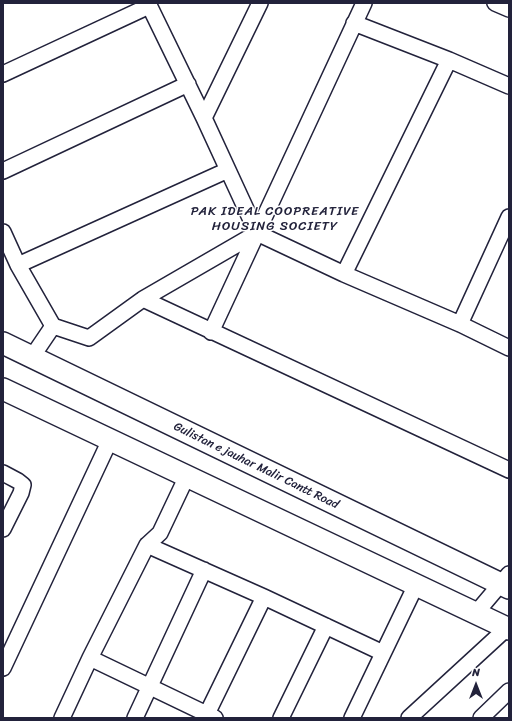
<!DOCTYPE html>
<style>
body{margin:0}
#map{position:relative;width:512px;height:721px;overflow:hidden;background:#fff;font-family:Sriracha,sans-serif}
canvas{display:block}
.frame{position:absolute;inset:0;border:4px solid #22223b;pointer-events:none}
.north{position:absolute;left:456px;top:665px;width:40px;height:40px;-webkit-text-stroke:3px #fff;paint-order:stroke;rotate:0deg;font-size:11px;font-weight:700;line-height:16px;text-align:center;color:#22223b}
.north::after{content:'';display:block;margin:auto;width:14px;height:18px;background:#22223b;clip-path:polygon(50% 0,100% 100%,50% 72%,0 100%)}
</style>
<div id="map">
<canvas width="512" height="721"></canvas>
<div class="frame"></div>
<div class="north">N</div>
</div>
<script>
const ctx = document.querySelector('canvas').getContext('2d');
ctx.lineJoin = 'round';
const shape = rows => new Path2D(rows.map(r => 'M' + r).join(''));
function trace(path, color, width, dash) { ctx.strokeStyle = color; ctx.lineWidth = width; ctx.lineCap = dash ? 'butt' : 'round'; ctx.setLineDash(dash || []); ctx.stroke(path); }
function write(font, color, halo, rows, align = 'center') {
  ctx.font = font + ' Sriracha,sans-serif'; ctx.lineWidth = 3; ctx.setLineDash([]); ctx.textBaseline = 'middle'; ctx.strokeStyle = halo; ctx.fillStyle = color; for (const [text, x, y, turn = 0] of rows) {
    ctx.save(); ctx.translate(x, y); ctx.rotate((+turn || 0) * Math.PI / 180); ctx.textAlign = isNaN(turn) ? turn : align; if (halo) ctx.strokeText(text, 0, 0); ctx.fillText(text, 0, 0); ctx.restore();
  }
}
const minor = shape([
 [148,3,204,118,257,233,344,274,460,324,509,348],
 [495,3,509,9],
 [354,23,449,60,509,86],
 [3,74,149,6],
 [204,118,260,3],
 [3,171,188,84],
 [3,232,18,265,53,326,32,357],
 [18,265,228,170],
 [344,274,449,60],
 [143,299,509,470],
 [460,324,509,217],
 [53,326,89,338,143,299,257,233,364,3],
 [211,332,257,233],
 [3,473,18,481,23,485,21,493,3,529],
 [147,545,264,597,383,653],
 [476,613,509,574],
 [90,658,215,718],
 [3,668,110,440],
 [62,718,90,658,147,545,160,533,187,476],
 [135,718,204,570],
 [205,718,264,597],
 [281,718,326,626],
 [352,718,416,585],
 [409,718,507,628],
 [481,718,509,691]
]);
const secondary = shape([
 [3,343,509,588],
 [3,389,509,629]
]);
trace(minor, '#22223b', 18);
trace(secondary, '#22223b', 24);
trace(minor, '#fff', 15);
trace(secondary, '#fff', 21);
write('12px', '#22223b', '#fff', [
 ["Gulistan e jauhar Malir Cantt Road",256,466,26]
]);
ctx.letterSpacing = '1px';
write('13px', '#22223b', '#fff', [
 ["PAK IDEAL COOPREATIVE",275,212],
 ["HOUSING SOCIETY",275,227]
]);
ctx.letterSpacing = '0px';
</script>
